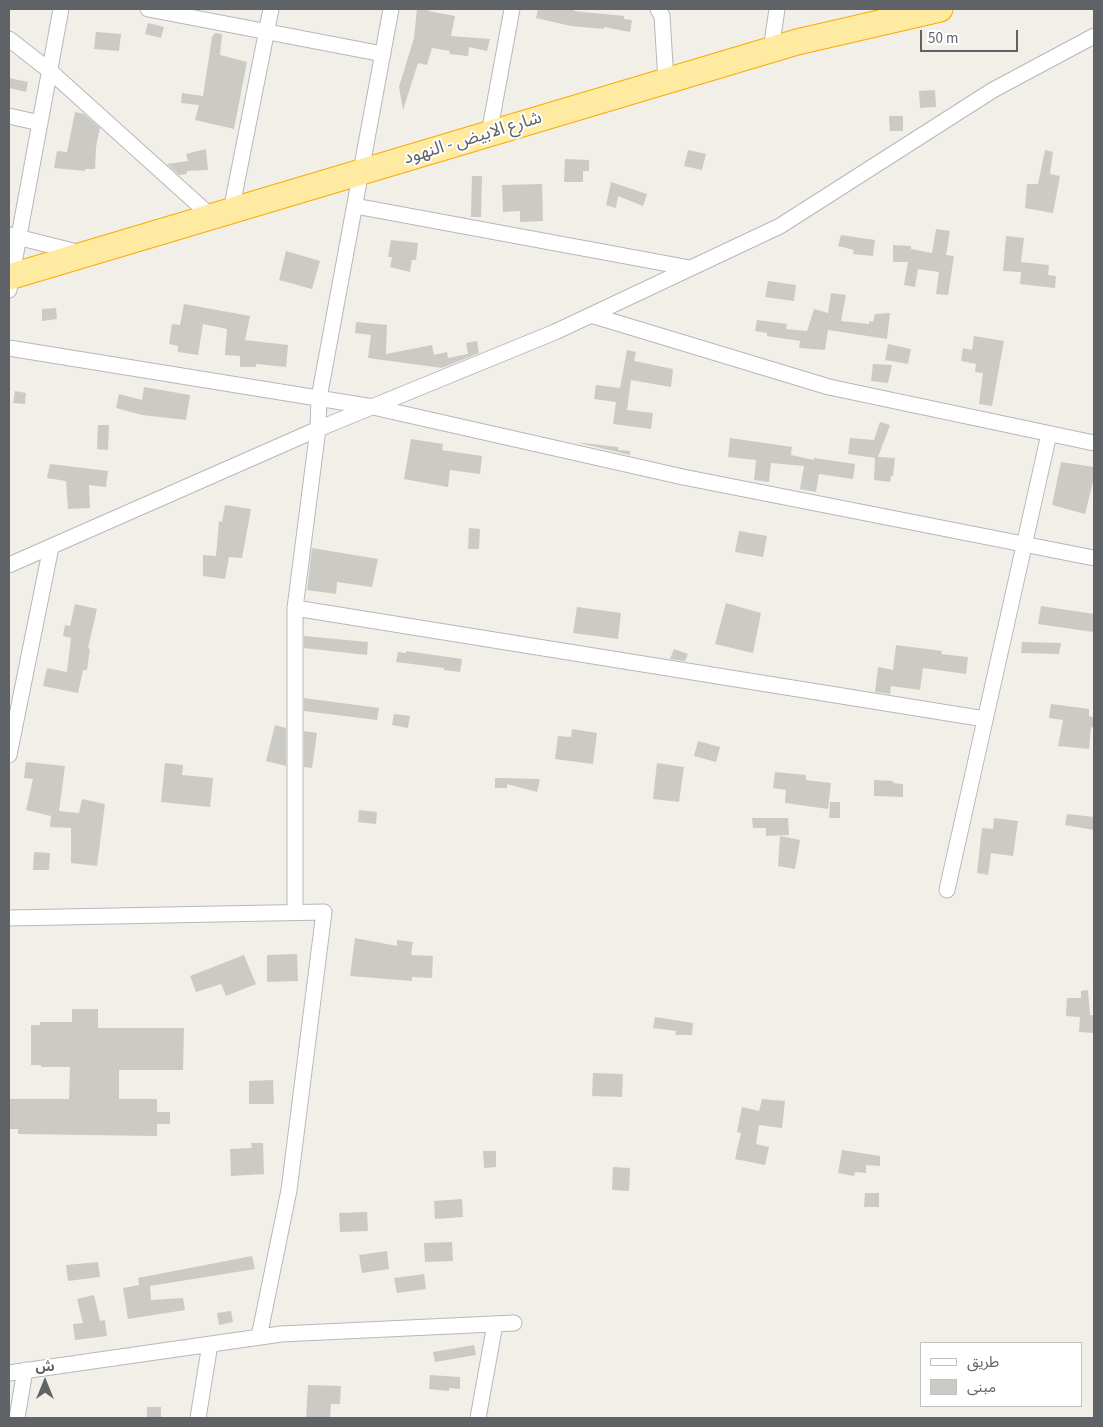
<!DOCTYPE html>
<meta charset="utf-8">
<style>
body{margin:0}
#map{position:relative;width:1103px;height:1427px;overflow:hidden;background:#f1efe8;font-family:"Source Sans 3","Noto Sans Arabic",sans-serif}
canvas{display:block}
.frame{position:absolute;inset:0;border:10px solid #5f6368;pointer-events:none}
.legend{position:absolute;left:920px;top:1342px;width:162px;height:65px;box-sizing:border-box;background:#fff;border:1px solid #bfc1c3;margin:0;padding:6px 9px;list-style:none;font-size:15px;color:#5f6368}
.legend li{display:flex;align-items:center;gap:10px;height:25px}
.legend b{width:25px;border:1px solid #bfc1c3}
.north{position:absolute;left:20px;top:1357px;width:50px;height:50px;-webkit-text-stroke:4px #fff;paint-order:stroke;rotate:0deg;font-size:14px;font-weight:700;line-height:20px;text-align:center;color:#5f6368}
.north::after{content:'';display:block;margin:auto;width:18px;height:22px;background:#5f6368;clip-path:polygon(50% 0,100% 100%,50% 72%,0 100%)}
.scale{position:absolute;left:920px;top:30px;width:98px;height:22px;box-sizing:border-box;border:2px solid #5f6368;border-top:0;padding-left:6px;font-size:15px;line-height:18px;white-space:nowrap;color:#5f6368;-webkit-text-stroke:4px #fff;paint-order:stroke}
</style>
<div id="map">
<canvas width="1103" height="1427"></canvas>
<div class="frame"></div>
<ul class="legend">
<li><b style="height:6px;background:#fff"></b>طريق</li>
<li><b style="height:14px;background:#cccac5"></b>مبنى</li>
</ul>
<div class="north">ش</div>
<div class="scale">50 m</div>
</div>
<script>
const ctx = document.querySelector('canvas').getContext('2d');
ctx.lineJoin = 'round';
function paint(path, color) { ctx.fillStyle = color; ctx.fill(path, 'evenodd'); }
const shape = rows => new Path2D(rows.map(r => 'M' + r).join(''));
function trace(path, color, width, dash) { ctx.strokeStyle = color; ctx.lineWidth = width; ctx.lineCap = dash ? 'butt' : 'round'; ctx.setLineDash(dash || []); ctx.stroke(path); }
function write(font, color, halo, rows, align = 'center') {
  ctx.font = font + ' "Source Sans 3","Noto Sans Arabic",sans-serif'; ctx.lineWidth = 4; ctx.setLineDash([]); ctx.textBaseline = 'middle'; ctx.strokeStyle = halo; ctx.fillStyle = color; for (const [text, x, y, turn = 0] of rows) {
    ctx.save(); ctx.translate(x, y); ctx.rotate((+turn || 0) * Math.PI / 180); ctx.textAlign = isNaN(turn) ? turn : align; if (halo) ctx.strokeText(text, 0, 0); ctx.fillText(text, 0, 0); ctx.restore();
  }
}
paint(shape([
 [417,9,429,9,428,11,455,16,451,36,490,39,487,51,469,47,468,56,449,54,450,51,432,48,427,65,418,63,403,110,399,87,414,38],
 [538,9,574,9,574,11,624,16,624,19,632,20,630,32,604,27,604,29,571,26,536,18],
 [148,23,164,27,161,38,145,34],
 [96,32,121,34,119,51,94,49],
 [215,33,222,34,220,55,247,62,234,129,195,120,199,105,181,103,182,93,203,96,212,37],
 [9,78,28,82,26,92,9,88],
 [935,90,936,107,920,108,919,91],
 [75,112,84,114,100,128,96,147,95,169,85,169,85,171,54,168,57,151,67,152],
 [889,116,903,116,903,131,890,131],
 [206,149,208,170,187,171,187,174,179,175,167,164,188,161,186,154],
 [688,150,706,154,702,170,684,166],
 [1045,150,1053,152,1050,174,1060,176,1053,213,1025,208,1027,184,1038,184],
 [565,159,589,160,589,171,583,171,583,182,564,182],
 [472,176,482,176,481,217,471,217],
 [611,182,647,194,643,206,618,196,616,208,606,205],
 [542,184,543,221,520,222,520,211,503,212,502,185],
 [936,229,950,231,946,255,954,256,948,295,936,294,939,272,918,269,915,287,904,285,908,262,893,262,893,245,911,246,911,249,932,253],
 [841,235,875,240,873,256,853,254,854,250,838,246],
 [1006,236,1024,238,1021,262,1049,265,1048,275,1056,276,1055,288,1020,284,1021,272,1003,271],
 [391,240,418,243,416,260,412,260,410,272,390,267,392,257,388,257],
 [286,251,320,261,312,289,279,280],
 [768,281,796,285,794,301,765,297],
 [831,293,846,295,841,321,869,324,869,321,873,322,875,314,890,313,887,339,828,330,825,350,799,348,800,341,767,336,767,333,755,331,757,320,787,324,786,329,807,331,814,309,828,313],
 [184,304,250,316,245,340,288,345,286,367,256,364,256,367,240,367,240,356,225,355,227,329,203,324,198,355,178,352,178,346,169,344,172,324,180,325],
 [56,308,57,319,42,321,42,309],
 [356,322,387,325,386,354,432,345,434,355,447,352,448,358,468,354,466,343,477,341,479,353,442,368,368,358,371,335,355,333],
 [974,336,1004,341,992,406,979,404,983,373,975,372,976,364,961,361,963,348,972,350],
 [888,344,911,349,908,364,885,360],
 [627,350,636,352,634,361,673,369,671,387,631,380,627,410,653,413,651,429,613,424,616,402,594,399,596,385,620,388],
 [873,364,892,365,888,383,871,381],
 [144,387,190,395,186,420,142,415,116,408,119,394,142,400],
 [15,391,26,393,25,404,13,403],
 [880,422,890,425,878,457,895,458,893,476,891,476,890,482,874,480,875,458,848,454,850,438,874,440],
 [98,425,109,425,108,450,97,449],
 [730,438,792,447,791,455,814,460,814,458,855,464,853,479,819,474,816,492,800,489,804,466,771,463,769,482,754,480,756,460,728,457],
 [411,439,443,444,442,450,482,456,480,474,450,470,448,487,404,479],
 [575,442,618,447,618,450,630,451,630,455],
 [1061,462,1094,467,1094,478,1085,514,1052,505],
 [50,464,108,471,106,487,89,485,90,508,68,509,66,481,47,478],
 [225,505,251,509,242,558,229,557,225,579,203,576,203,555,216,556,219,521,222,522],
 [469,528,480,529,479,549,468,549],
 [739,531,767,536,763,557,735,552],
 [312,548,378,559,372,587,337,582,336,594,307,590],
 [726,603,761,613,753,653,715,644],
 [75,604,97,609,88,648,90,649,87,670,83,670,78,693,43,686,47,668,67,672,71,638,63,636,65,625,70,626],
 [1041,606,1094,614,1093,632,1038,624],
 [577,607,621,613,618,639,573,633],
 [304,636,368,642,367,655,304,648],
 [1022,642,1061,643,1059,654,1021,653],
 [896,645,942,651,941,654,968,657,966,674,923,668,920,690,891,686,890,694,875,692,878,667,893,670],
 [674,649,688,654,685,661,670,659],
 [406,651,462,659,460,672,444,670,444,668,396,662,398,652,406,653],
 [304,698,379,708,377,720,304,711],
 [1051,704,1089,709,1089,716,1094,718,1094,728,1091,727,1089,749,1058,746,1063,720,1049,718],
 [394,714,410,716,408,728,392,725],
 [275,725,286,728,286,766,266,761],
 [572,729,597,733,593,764,555,759,558,736,571,737],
 [304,731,317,733,312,768,304,767],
 [698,741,720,747,716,762,694,756],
 [26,762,65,766,59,811,79,813,82,799,105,804,97,866,71,863,71,828,50,827,51,816,26,810,33,779,24,778],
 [165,763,183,765,182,775,213,778,210,807,161,802],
 [657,763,684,767,679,802,653,799],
 [775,772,806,775,806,780,831,783,828,809,785,803,786,790,773,788],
 [495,778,503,778,540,779,537,792,507,784,507,788,495,788],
 [874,780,893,781,893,783,903,784,903,797,874,796],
 [830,802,840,802,840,818,829,818],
 [359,810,377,812,376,824,358,822],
 [1067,814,1094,817,1094,830,1065,825],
 [752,818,788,818,789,835,766,836,766,828,753,828],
 [994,818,1018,821,1013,856,991,853,988,875,977,873,982,828,993,829],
 [780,836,800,840,795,869,778,866],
 [34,852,50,853,49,870,33,870],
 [355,938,397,946,397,940,413,942,411,955,433,956,432,978,412,977,412,981,350,976],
 [297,954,298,981,267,982,267,955],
 [244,955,256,984,226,996,221,984,196,992,190,976],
 [1088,990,1090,1015,1094,1015,1094,1033,1079,1032,1080,1017,1066,1016,1067,998,1081,998,1081,991],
 [72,1009,98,1009,98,1028,184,1028,183,1070,119,1070,119,1099,157,1099,157,1112,170,1112,170,1124,157,1124,157,1136,18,1134,18,1129,9,1129,9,1099,69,1099,70,1067,41,1067,41,1065,31,1065,31,1025,40,1025,40,1022,72,1022],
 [655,1017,693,1023,692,1035,675,1035,676,1031,653,1028],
 [593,1073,623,1074,622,1097,592,1096],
 [273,1080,274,1104,249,1104,249,1081],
 [762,1099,785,1101,782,1128,759,1125,756,1144,769,1147,765,1165,735,1159,741,1133,737,1132,742,1107,759,1111],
 [251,1143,263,1143,264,1174,231,1176,230,1149,252,1148],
 [842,1150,880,1156,880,1166,866,1165,866,1173,855,1172,854,1176,838,1173],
 [483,1151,496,1151,496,1167,484,1168],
 [613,1167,630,1168,629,1191,612,1190],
 [865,1193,879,1193,879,1207,864,1207],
 [462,1199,463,1217,435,1219,434,1201],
 [367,1212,368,1231,340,1232,339,1213],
 [452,1242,453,1261,425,1262,424,1243],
 [387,1251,389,1269,362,1273,359,1255],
 [252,1256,255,1269,150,1286,151,1300,183,1298,185,1310,128,1319,123,1288,139,1285,138,1278],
 [98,1262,100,1277,68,1281,66,1265],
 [424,1274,426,1289,397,1293,394,1278],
 [94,1295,100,1321,105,1320,107,1336,75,1340,73,1324,83,1323,77,1299],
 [231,1311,233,1322,219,1325,217,1313],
 [474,1345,476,1355,435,1362,433,1352],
 [430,1375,460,1377,460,1389,449,1388,449,1391,429,1389],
 [308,1385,341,1386,340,1404,331,1404,330,1418,306,1418],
 [147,1407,161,1407,161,1418,147,1418]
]), '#cccac5');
const minor = shape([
 [148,9,383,54],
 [658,9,662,16,666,81],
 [9,39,50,71,212,217],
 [771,50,777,9],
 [9,116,40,123],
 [489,134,512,9],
 [355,206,690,268],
 [231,211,271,9],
 [9,235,81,253],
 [9,290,61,9],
 [591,315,829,387,1094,443],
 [9,348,373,407,683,477,1094,558],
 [9,565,318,429,555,332,780,226,993,90,1094,36],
 [295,608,985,719],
 [9,755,51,547],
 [947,890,1049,434],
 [295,912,295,608,318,429,319,398,391,9],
 [9,918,324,912,289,1190,259,1337],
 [9,1373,281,1334,514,1323],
 [17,1418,25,1370],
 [198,1418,210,1344],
 [478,1418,495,1324]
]);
const trunk = shape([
 [9,277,797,42,940,9]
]);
trace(minor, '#b5b8bc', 17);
trace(trunk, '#f9ab00', 27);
trace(minor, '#fff', 15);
trace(trunk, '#feeaa1', 25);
write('18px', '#5f6368', '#fff', [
 ["شارع الابيض - النهود",473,139,-17]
]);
</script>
